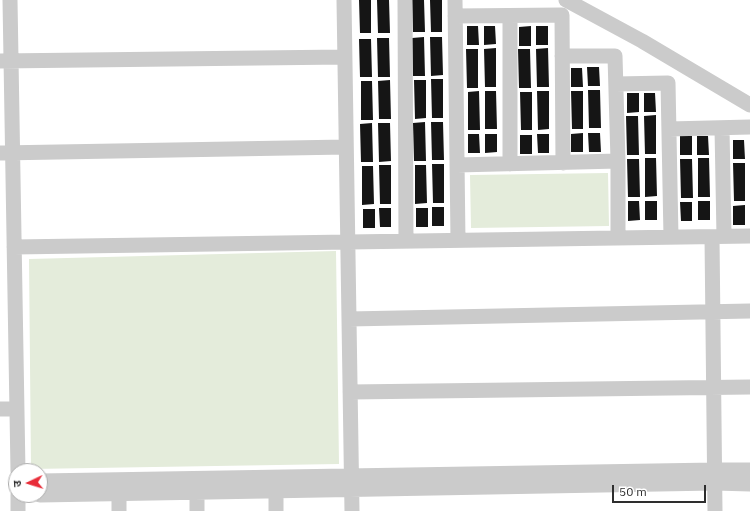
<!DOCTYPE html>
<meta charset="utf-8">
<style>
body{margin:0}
#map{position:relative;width:750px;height:511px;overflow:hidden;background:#fff;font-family:"IBM Plex Sans","Noto Sans Devanagari",sans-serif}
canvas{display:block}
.north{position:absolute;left:8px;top:463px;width:40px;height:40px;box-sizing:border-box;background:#fff;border:1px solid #ababab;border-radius:50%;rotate:266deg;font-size:11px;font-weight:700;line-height:16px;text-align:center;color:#2e2e2e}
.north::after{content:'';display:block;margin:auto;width:14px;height:18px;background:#e82c38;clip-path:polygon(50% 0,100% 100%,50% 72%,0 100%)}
.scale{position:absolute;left:612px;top:485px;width:94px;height:18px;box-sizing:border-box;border:2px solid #2e2e2e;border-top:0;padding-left:5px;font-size:12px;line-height:14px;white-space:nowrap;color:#2e2e2e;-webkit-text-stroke:3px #fff;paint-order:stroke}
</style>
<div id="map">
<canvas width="750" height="511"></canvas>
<div class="north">उ</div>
<div class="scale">50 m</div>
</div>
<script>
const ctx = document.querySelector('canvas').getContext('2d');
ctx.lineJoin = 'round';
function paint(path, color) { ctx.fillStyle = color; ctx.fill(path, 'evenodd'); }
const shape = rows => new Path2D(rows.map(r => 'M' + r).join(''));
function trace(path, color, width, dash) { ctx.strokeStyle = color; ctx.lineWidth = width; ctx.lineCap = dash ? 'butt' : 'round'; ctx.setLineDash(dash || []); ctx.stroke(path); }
paint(shape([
 [608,173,609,226,471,228,470,175],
 [336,251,339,464,31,469,29,259]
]), '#e4ecdb');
paint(shape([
 [359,0,371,0,371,33,360,33],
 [377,0,389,0,390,33,378,33],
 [412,0,424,0,425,32,413,32],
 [430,0,442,0,442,32,431,32],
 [467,26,478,26,479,45,467,45],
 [484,26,495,26,496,44,484,45],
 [531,26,531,46,519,46,519,27],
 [536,26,548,26,548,45,536,45],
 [424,37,425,76,413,76,412,38],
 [430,37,442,37,443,75,431,76],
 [377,38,389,38,390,77,378,77],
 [359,39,371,39,372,77,360,77],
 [496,48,496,87,485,87,484,49],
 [548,48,549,87,537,87,536,49],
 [466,49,478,49,478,88,467,88],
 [518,49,530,49,531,88,519,88],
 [587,67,599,67,600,86,588,86],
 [571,68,582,68,583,87,571,87],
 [431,79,443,79,443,118,432,118],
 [390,80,391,119,379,119,378,81],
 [414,80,426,80,426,118,415,119],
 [361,81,372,81,373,120,361,120],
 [588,90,600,90,601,128,589,128],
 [479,91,480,130,468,130,468,92],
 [485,91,496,91,497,129,485,129],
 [537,91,549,91,549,129,538,130],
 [571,91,583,91,583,129,572,129],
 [520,92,532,92,532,130,521,130],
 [627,93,639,93,639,112,627,113],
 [644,93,655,93,656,112,644,112],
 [656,115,656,154,645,154,644,116],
 [626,116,638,116,639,155,627,155],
 [425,122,426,161,414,161,413,123],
 [431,122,443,122,444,160,432,160],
 [372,123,373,162,361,162,360,124],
 [378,123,390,123,391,161,379,162],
 [583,133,583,152,571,152,571,134],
 [588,133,600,133,601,152,589,152],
 [468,134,479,134,480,153,468,153],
 [485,134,497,134,497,152,485,153],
 [537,134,549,134,549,153,538,153],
 [520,135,532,135,532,154,520,154],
 [680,136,692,136,692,155,680,155],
 [697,136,708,136,709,155,697,155],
 [733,140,744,140,745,159,733,159],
 [645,158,656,158,657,196,645,197],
 [698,158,709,158,710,197,698,197],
 [627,159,639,159,640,197,628,197],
 [680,159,692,159,693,198,681,198],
 [733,163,745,163,745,201,734,201],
 [432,164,444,164,444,203,433,203],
 [379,165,391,165,391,204,380,204],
 [415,165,426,165,427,203,415,204],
 [362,166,373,166,374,204,362,205],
 [628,201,639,201,640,220,628,221],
 [645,201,657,201,657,220,645,220],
 [698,201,710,201,710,220,698,220],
 [680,202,692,202,692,221,681,221],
 [745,205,745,225,733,225,733,206],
 [432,207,444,207,444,226,432,226],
 [379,208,391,208,391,227,380,227],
 [416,208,428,208,428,227,416,227],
 [363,209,375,209,375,228,363,228]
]), '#151515');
trace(shape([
 [10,0,18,471],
 [344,0,352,511],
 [405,0,406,241],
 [455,0,458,240],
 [566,0,642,41,750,105],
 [455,16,562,15,563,163],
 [510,16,510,164],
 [562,56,615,56,618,161,618,238],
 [0,61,344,57],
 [616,84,668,83,671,237],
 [722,128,724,236],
 [669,129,750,127],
 [0,153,346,147],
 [457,165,618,161],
 [712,237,715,511],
 [14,247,750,236],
 [349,319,750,311],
 [350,392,750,387],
 [0,409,16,409],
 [40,481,715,470,750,470],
 [276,490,276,511],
 [197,492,197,511],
 [119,493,119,511],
 [18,495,18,511],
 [40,495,715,483,750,484]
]), '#cbcbcb', 15);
</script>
